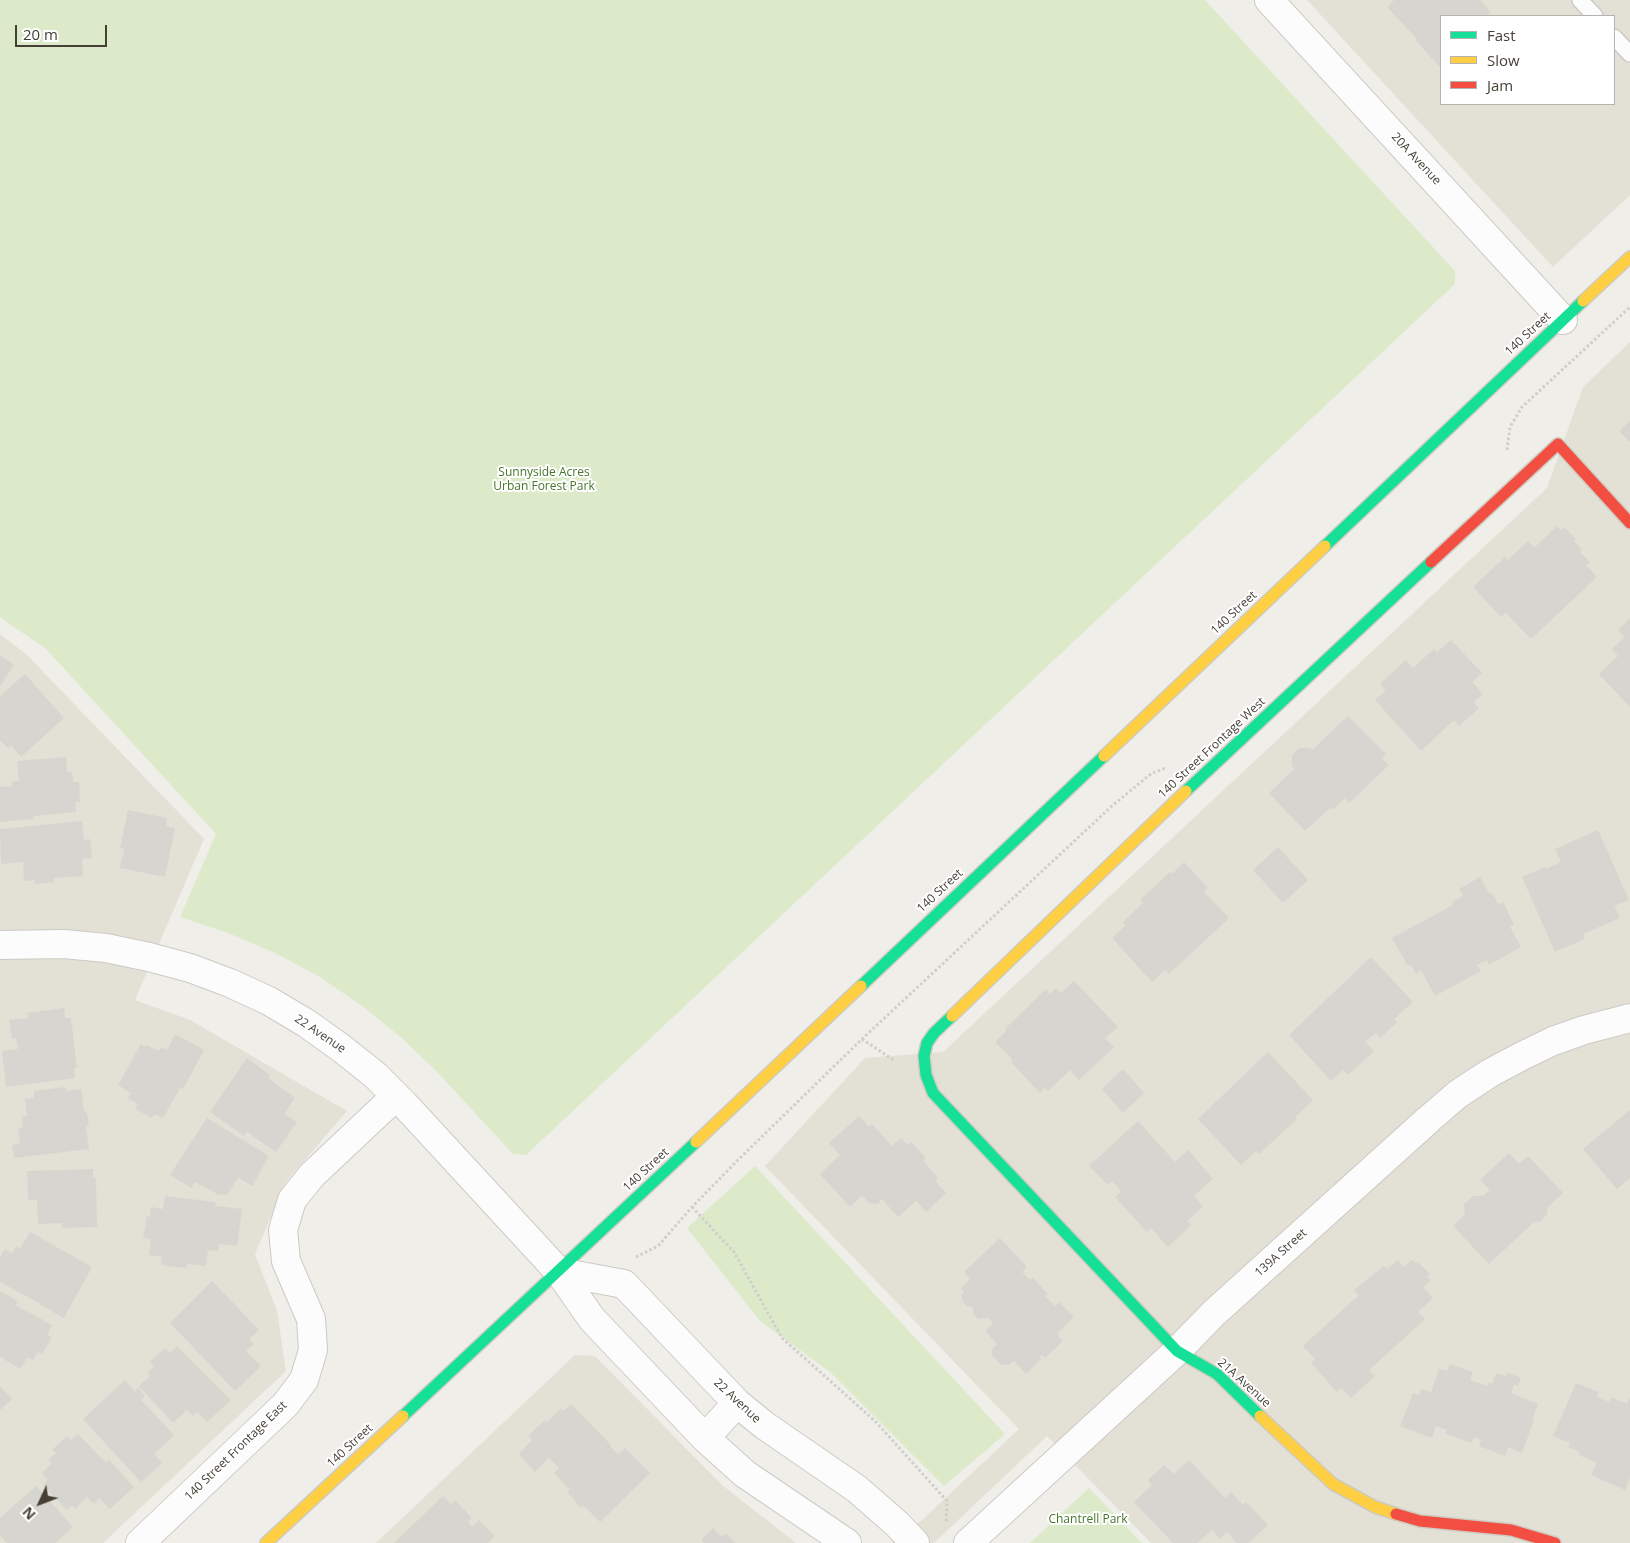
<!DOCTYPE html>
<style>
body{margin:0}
#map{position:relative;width:1630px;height:1543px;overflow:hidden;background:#efeee9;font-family:"Open Sans",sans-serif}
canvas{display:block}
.legend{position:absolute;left:1440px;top:15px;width:175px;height:90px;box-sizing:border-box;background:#fff;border:1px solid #b5b2af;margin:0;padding:6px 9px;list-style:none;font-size:15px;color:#453f36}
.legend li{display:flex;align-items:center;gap:10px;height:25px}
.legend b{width:25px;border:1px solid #b5b2af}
.north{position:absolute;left:15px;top:1478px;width:50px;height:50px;-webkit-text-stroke:4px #fff;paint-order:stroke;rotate:227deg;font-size:14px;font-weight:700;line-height:20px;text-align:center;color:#453f36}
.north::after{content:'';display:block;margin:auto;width:18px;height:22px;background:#453f36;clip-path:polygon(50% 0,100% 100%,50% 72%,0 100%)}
.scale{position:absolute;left:15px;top:25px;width:92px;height:22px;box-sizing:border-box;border:2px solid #453f36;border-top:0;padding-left:6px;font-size:15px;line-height:18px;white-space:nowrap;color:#453f36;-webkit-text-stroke:4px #fff;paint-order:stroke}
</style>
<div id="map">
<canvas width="1630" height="1543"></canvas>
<ul class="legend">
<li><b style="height:6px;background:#16e098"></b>Fast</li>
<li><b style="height:6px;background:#ffcf43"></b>Slow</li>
<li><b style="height:6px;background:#f24e42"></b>Jam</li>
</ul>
<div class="north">N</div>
<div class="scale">20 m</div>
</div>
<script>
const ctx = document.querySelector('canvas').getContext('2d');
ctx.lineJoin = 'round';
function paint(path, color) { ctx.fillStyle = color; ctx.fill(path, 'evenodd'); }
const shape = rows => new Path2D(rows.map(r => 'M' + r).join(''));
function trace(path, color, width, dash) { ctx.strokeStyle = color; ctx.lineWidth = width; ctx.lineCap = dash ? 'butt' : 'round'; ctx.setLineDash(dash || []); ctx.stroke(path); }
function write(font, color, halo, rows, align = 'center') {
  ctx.font = font + ' "Open Sans",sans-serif'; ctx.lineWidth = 4; ctx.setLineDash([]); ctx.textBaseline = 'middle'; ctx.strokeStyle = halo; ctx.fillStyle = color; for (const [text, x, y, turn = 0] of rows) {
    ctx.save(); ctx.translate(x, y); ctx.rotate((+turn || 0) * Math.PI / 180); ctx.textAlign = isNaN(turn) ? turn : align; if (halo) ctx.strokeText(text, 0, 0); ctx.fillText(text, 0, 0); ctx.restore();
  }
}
paint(shape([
 [1307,0,1630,0,1630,195,1553,267],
 [1441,16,1614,16,1614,104,1441,104],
 [1630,342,1630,1543,1151,1543,1047,1436,934,1543,892,1543,922,1520,1019,1429,765,1166,865,1058,943,1052,1547,488,1583,387],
 [0,634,26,654,204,839,135,1000,190,1020,347,1111,285,1183,255,1254,277,1311,286,1371,103,1543,0,1543],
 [575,1355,595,1356,722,1485,796,1543,376,1543]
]), '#e3e0d6');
paint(shape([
 [0,0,1205,0,1455,271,1455,284,526,1155,513,1154,439,1074,402,1038,362,1006,320,977,275,953,228,933,180,917,216,834,46,649,0,617],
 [755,1166,1005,1434,944,1486,830,1372,760,1321,687,1228],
 [1089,1488,1142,1543,1030,1543]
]), '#dceaca');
paint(shape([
 [1394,0,1480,0,1491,12,1486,16,1441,16,1440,67,1416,41,1417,39,1387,7],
 [1630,421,1630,442,1619,431],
 [1557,526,1561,530,1564,527,1576,539,1574,541,1582,550,1580,552,1590,562,1586,565,1597,577,1531,639,1506,613,1501,617,1473,587,1505,557,1508,560,1528,541,1534,548],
 [1630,618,1630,707,1599,674,1618,656,1612,649,1625,637,1618,630],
 [1451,640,1482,673,1472,682,1483,694,1474,702,1479,708,1459,726,1454,720,1421,751,1375,700,1386,691,1380,684,1406,660,1413,668,1434,649,1437,652],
 [0,655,14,665,0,686],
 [25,674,64,718,21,757,11,745,8,748,1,741,0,742,0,696],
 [1348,716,1386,754,1382,758,1389,765,1349,803,1345,798,1332,810,1330,808,1305,831,1269,793,1295,768,1292,766,1292,755,1299,748,1310,748,1312,750],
 [66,757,67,772,72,772,73,782,79,782,80,802,75,802,76,812,33,816,34,819,0,822,0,787,13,786,12,781,19,781,17,761],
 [128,810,167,818,166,826,175,828,165,877,120,868,124,849,120,848],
 [82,821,84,840,90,839,92,858,82,859,83,876,54,878,54,882,35,884,35,880,24,881,23,862,1,864,0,829],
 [1598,830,1629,900,1614,906,1620,918,1583,934,1585,939,1555,952,1522,877,1545,867,1546,869,1561,862,1555,849],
 [1278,847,1308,880,1283,903,1253,870],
 [1184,862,1208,888,1204,892,1229,918,1169,974,1165,970,1152,982,1112,938,1126,925,1123,922,1143,903,1140,900,1170,872,1172,874],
 [1480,877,1489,893,1491,892,1499,905,1503,902,1514,924,1510,927,1521,947,1489,965,1487,960,1477,965,1481,971,1435,996,1421,970,1416,974,1411,965,1408,966,1392,938,1453,905,1452,902,1463,896,1459,889],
 [1371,957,1413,1002,1394,1019,1397,1022,1380,1038,1376,1033,1365,1042,1374,1051,1348,1075,1343,1070,1331,1081,1289,1035],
 [1074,981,1118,1027,1105,1038,1114,1047,1079,1080,1070,1070,1048,1091,1045,1088,1040,1093,1011,1062,1013,1060,995,1042,1007,1030,1005,1029,1046,989,1050,994,1056,988,1061,993],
 [64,1008,65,1018,71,1018,77,1068,74,1068,75,1078,6,1087,2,1051,18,1049,16,1038,12,1039,9,1020,28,1018,27,1013],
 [175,1034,204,1050,183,1089,180,1088,163,1118,155,1114,152,1118,135,1109,138,1104,128,1098,131,1093,118,1085,141,1044,145,1047,146,1045,159,1051,162,1047,167,1050],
 [1268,1052,1313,1100,1295,1117,1297,1119,1259,1154,1256,1151,1241,1165,1198,1119],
 [247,1058,270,1075,268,1078,295,1098,284,1114,297,1122,276,1152,247,1132,244,1136,210,1112],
 [1123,1069,1144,1093,1123,1113,1102,1089],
 [65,1087,66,1091,81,1089,84,1111,87,1113,89,1124,86,1127,89,1149,14,1158,12,1145,20,1144,18,1128,23,1127,22,1116,27,1116,25,1099,34,1098,34,1091],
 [1630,1110,1630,1178,1617,1189,1583,1149],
 [859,1116,869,1127,872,1124,892,1146,901,1138,908,1145,911,1142,926,1158,923,1161,938,1178,935,1181,946,1193,926,1212,916,1201,898,1217,882,1199,877,1204,869,1203,862,1195,850,1207,820,1174,840,1155,829,1143],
 [207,1118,269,1156,252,1186,238,1177,228,1194,219,1195,195,1182,191,1188,170,1175],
 [1138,1121,1175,1162,1188,1150,1213,1179,1194,1196,1203,1206,1187,1221,1191,1225,1168,1247,1151,1228,1147,1232,1115,1197,1121,1191,1112,1181,1108,1185,1089,1166],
 [1509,1153,1519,1164,1528,1156,1563,1193,1548,1207,1547,1214,1540,1222,1534,1222,1489,1264,1453,1226,1465,1214,1464,1204,1473,1196,1483,1196,1490,1190,1480,1180],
 [93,1169,93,1178,96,1178,97,1227,62,1228,62,1223,38,1224,37,1200,28,1200,27,1171],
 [165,1196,216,1202,215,1206,242,1209,237,1246,219,1244,218,1251,208,1250,206,1266,187,1264,186,1268,161,1265,162,1257,149,1255,151,1239,143,1238,147,1216,150,1217,151,1207,163,1209],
 [30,1232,92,1267,64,1318,39,1304,39,1303,0,1282,0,1257,5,1249,12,1253,16,1246,20,1249],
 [1000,1238,1027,1267,1022,1272,1030,1280,1033,1278,1048,1294,1045,1296,1055,1306,1059,1302,1074,1317,1057,1334,1063,1341,1045,1358,1042,1355,1040,1357,1041,1359,1026,1374,1014,1361,1009,1365,1001,1365,992,1355,992,1349,997,1344,985,1331,993,1323,989,1318,978,1319,973,1313,973,1307,967,1306,962,1301,962,1294,964,1292,961,1288,970,1279,964,1272],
 [1398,1260,1404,1267,1412,1260,1417,1264,1418,1262,1430,1274,1427,1277,1431,1280,1423,1287,1433,1298,1418,1312,1425,1319,1369,1370,1375,1376,1351,1398,1341,1388,1337,1392,1311,1363,1315,1359,1303,1346,1359,1295,1354,1290,1384,1266,1387,1269],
 [212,1281,259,1330,249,1339,254,1344,246,1351,261,1366,235,1391,170,1323],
 [0,1291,18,1301,15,1305,52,1325,47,1335,52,1337,42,1354,38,1352,33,1360,27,1357,21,1369,0,1357],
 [177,1346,231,1400,207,1422,197,1412,193,1416,187,1410,173,1423,139,1386,150,1376,147,1373,154,1366,150,1362,165,1348,170,1353],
 [1450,1364,1473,1372,1470,1380,1488,1386,1489,1382,1492,1384,1496,1373,1506,1376,1507,1372,1521,1378,1518,1386,1514,1384,1511,1393,1538,1404,1532,1419,1534,1420,1522,1453,1508,1447,1505,1456,1479,1446,1481,1440,1474,1437,1471,1443,1445,1433,1447,1430,1436,1426,1432,1438,1400,1426,1413,1393,1419,1395,1421,1389,1431,1392,1439,1369,1447,1371],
 [125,1380,135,1392,138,1388,145,1396,141,1400,174,1435,154,1454,162,1463,141,1482,83,1419],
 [1576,1383,1599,1392,1597,1397,1609,1402,1611,1397,1627,1404,1630,1397,1630,1478,1625,1490,1591,1475,1597,1463,1579,1455,1580,1452,1568,1447,1570,1443,1553,1436],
 [0,1386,12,1399,0,1410],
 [571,1404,611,1445,610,1446,618,1455,625,1448,650,1473,600,1522,583,1505,581,1508,567,1492,570,1490,554,1473,559,1468,549,1458,535,1472,519,1454,532,1440,528,1436,545,1420,547,1422,561,1408,563,1411],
 [78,1434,106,1463,109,1460,134,1487,110,1509,99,1498,94,1504,87,1497,75,1509,72,1506,67,1510,43,1485,48,1480,42,1473,52,1463,48,1460,56,1453,52,1450,67,1436,71,1440],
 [1189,1460,1225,1498,1231,1492,1243,1505,1246,1502,1268,1525,1248,1543,1237,1543,1227,1532,1220,1539,1212,1530,1197,1543,1173,1543,1134,1502,1152,1485,1148,1480,1164,1465,1174,1474],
 [36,1486,73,1527,55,1543,7,1543,0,1535,0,1518],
 [443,1496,451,1504,455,1500,472,1518,468,1522,472,1527,479,1520,495,1536,488,1543,394,1543],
 [713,1528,721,1537,726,1533,735,1543,704,1543,701,1540]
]), '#d7d5d0');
const lane = shape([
 [1580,0,1595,16],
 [1614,37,1630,54]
]);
const street = shape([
 [1269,0,1563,320],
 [0,945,64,944,106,948,149,957,190,968,230,983,269,1001,306,1023,341,1048,375,1075,405,1105,559,1272,592,1319,705,1438,745,1474,847,1543],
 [559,1272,624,1284,737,1403,764,1425,857,1489,897,1524,915,1543],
 [705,1438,737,1403],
 [140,1543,285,1405,304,1380,313,1350,311,1319,286,1261,283,1230,292,1200,312,1175,396,1096],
 [968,1543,1177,1351,1214,1313,1429,1119,1458,1094,1490,1073,1522,1056,1553,1041,1584,1030,1630,1018]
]);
const fast = shape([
 [1325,546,1583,301],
 [1186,791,1431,562],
 [861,986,1104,756],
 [952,1016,934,1033,927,1043,924,1056,926,1075,933,1093,1177,1351,1217,1374,1260,1416],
 [403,1416,696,1142]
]);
const slow = shape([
 [1583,301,1630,257],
 [1104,756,1325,546],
 [952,1016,1186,791],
 [696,1142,861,986],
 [1260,1416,1333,1484,1375,1507,1396,1514],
 [266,1543,403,1416]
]);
const jam = shape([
 [1431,562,1558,444,1630,523],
 [1396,1514,1420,1521,1511,1530,1555,1543]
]);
trace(lane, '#cccac5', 18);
trace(street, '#cccac5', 30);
trace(fast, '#cecbc0', 14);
trace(slow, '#cecbc0', 14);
trace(jam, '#cecbc0', 14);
trace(shape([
 [1507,450,1510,427,1522,407,1630,307],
 [862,1039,895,1061],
 [692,1207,734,1252,782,1338,875,1421,947,1501,946,1523],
 [636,1257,658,1246,692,1207,738,1160,862,1039,1113,805,1152,773,1166,768]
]), '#d0cecb', 3, [2.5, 2.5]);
trace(lane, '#fdfcfc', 15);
trace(street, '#fdfcfc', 28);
trace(fast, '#16e098', 11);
trace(slow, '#ffcf43', 11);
trace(jam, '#f24e42', 11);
write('12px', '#453f36', '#fff', [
 ["20A Avenue",1416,159,47],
 ["140 Street",1528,334,-43],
 ["140 Street",1234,613,-43],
 ["140 Street Frontage West",1212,748,-43],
 ["140 Street",940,891,-43],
 ["22 Avenue",320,1034,34],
 ["140 Street",646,1170,-43],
 ["139A Street",1281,1253,-42],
 ["21A Avenue",1244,1383,42],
 ["22 Avenue",737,1401,43],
 ["140 Street",350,1446,-43],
 ["140 Street Frontage East",236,1451,-44]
]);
write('12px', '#47752b', '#fff', [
 ["Sunnyside Acres",544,473],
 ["Urban Forest Park",544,487],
 ["Chantrell Park",1088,1520]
]);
</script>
